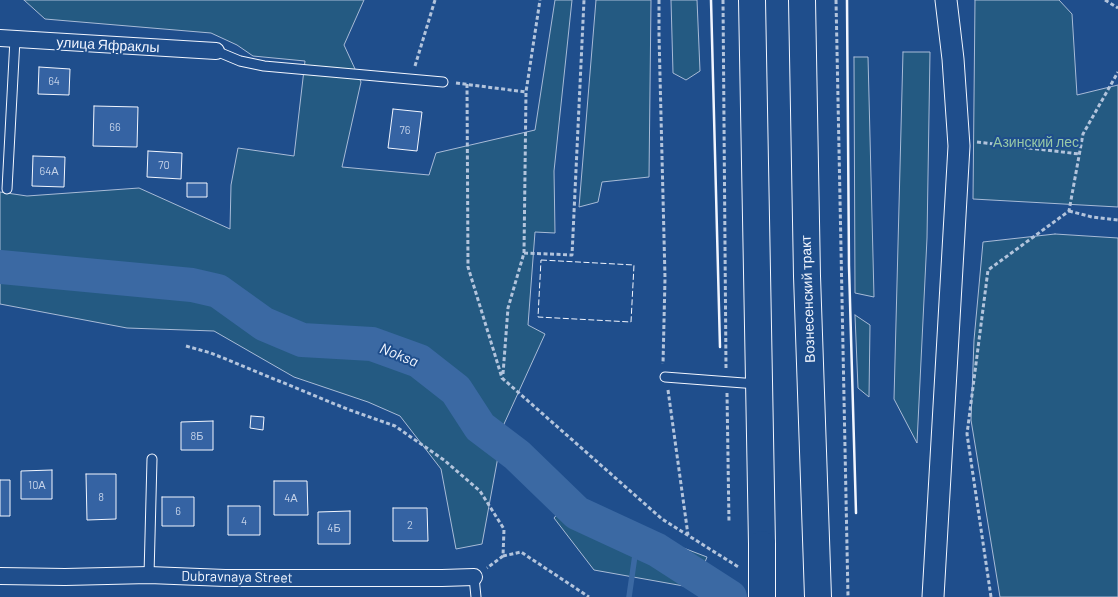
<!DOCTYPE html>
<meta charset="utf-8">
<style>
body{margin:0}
canvas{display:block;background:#1f4e8c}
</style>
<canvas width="1118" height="597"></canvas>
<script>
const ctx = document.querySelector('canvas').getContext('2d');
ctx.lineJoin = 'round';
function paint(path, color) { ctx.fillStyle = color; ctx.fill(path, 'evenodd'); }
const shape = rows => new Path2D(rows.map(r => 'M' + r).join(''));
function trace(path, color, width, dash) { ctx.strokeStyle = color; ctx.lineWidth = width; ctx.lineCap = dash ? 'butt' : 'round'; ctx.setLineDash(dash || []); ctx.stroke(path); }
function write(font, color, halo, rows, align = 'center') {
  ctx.font = font + ' Barlow,sans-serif'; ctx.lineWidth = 4; ctx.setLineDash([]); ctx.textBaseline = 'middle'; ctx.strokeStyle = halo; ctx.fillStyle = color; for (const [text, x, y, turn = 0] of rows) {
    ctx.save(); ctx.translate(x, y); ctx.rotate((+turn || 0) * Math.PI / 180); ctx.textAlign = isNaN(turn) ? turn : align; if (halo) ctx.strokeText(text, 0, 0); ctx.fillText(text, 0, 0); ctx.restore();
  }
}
const green = shape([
 [24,0,364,0,344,45,361,82,342,167,429,175,436,153,535,130,555,0,572,0,554,171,555,233,535,232,528,325,545,334,504,424,482,544,456,549,441,469,400,416,368,402,294,377,214,331,127,328,0,304,0,192,27,196,139,188,230,229,231,185,238,148,294,156,305,61,253,56,237,45,211,33,45,19,24,0],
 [596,0,651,0,649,177,602,182,598,202,579,207,596,0],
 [671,0,697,0,700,71,686,80,673,73,671,0],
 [975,0,1059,0,1072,14,1077,95,1118,85,1118,207,973,199,975,0],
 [903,52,930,52,927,238,917,443,894,399,903,52],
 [854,57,868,57,874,297,855,293,854,57],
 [1055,234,1118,238,1118,597,1000,597,971,420,974,340,983,242,1055,234],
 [855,315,870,325,869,397,858,388,855,315],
 [569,500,614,516,652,536,707,557,695,588,594,570,554,518,569,500]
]);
paint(green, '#245a82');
trace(green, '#a8bbd7', 1);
trace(shape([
 [629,597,637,541]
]), '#3b69a3', 5.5);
trace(shape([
 [0,267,192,285,218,291,264,324,302,340,372,344,419,361,456,390,480,427,517,455,577,513,657,550,730,597]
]), '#3b69a3', 34);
const building = shape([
 [39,67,70,69,69,95,38,94,39,67],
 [94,106,138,107,137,147,93,146,94,106],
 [393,109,422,112,417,151,388,148,393,109],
 [148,151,182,153,181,179,147,177,148,151],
 [33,156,65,157,64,187,32,186,33,156],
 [187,183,207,183,207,197,187,197,187,183],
 [251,416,264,417,263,430,250,428,251,416],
 [213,421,213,450,181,450,181,422,213,421],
 [52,470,52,499,21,499,21,471,52,470],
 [86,474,116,474,116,519,87,520,86,474],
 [0,480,10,480,10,516,0,516,0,480],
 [274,481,307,481,308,515,274,515,274,481],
 [162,497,194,497,194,526,162,526,162,497],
 [228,506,260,506,260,535,228,535,228,506],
 [393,508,427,508,428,541,393,541,393,508],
 [350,511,350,544,318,544,318,512,350,511]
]);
paint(building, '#3563a3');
trace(building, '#f2f6ff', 1);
const service = shape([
 [216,51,240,61,264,66,443,82],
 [7,189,15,39],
 [665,377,757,384],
 [149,575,152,459],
 [474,577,476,597]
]);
const minor = shape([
 [0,38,216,51],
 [0,576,65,577,149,575,225,578,442,578,474,577]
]);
const tertiary = shape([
 [933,597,959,146,953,59,946,0]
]);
const primary = shape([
 [752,0,762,544],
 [802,0,807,276,818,597]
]);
trace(service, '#f2f6ff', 11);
trace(minor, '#f2f6ff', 18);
trace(tertiary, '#f2f6ff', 23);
trace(primary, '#f2f6ff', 28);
trace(shape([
 [659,0,659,35,665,278,663,364],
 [723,0,726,369],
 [836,0,848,597],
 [1105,0,1118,8],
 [415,66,435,0],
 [456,83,526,92],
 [467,84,468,267,502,378,662,519,740,568],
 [977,142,1079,154],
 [1069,211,1092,217,1118,220],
 [524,253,526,92,540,0],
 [186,346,211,353,347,409,395,426,444,460,480,491,504,529,503,556,487,568],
 [503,374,508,308,524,253,572,255,584,0],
 [668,390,688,535],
 [727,393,729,523],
 [503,556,521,552,589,597],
 [991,597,967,434,988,270,1069,211,1083,134,1118,72]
]), '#b3c4dc', 3, [4, 2.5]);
trace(service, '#1f4e8c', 9);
trace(minor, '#1f4e8c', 16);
trace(tertiary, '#1f4e8c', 21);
trace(primary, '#1f4e8c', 26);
const primaryBridge = shape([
 [762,597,762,544]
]);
trace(primaryBridge, '#f2f6ff', 28, []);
trace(primaryBridge, '#1f4e8c', 26);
trace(shape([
 [541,260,634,265,631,322,538,317,541,260]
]), '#f2f6ff', 1, [6, 2.5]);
trace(shape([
 [711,0,720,347],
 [847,0,849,266,856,513]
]), '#f2f6ff', 2.5);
write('11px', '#c3d1e8', null, [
 ["64",54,81],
 ["66",115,127],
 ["76",405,130],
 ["70",164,165],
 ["64А",49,171],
 ["8Б",197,436],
 ["10А",37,485],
 ["8",101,497],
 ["4А",291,498],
 ["6",178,511],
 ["4",244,521],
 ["2",410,525],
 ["4Б",334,528]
]);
write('14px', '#f2f6ff', '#1f4e8c', [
 ["улица Яфраклы",108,45,3],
 ["Вознесенский тракт",808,299,-92],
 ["Dubravnaya Street",237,577,1]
]);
write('14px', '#97c8a6', '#1f4e8c', [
 ["Азинский лес",1036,142]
]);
write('italic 15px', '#f2f6ff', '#1f4e8c', [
 ["Noksa",399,355,22]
]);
</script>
